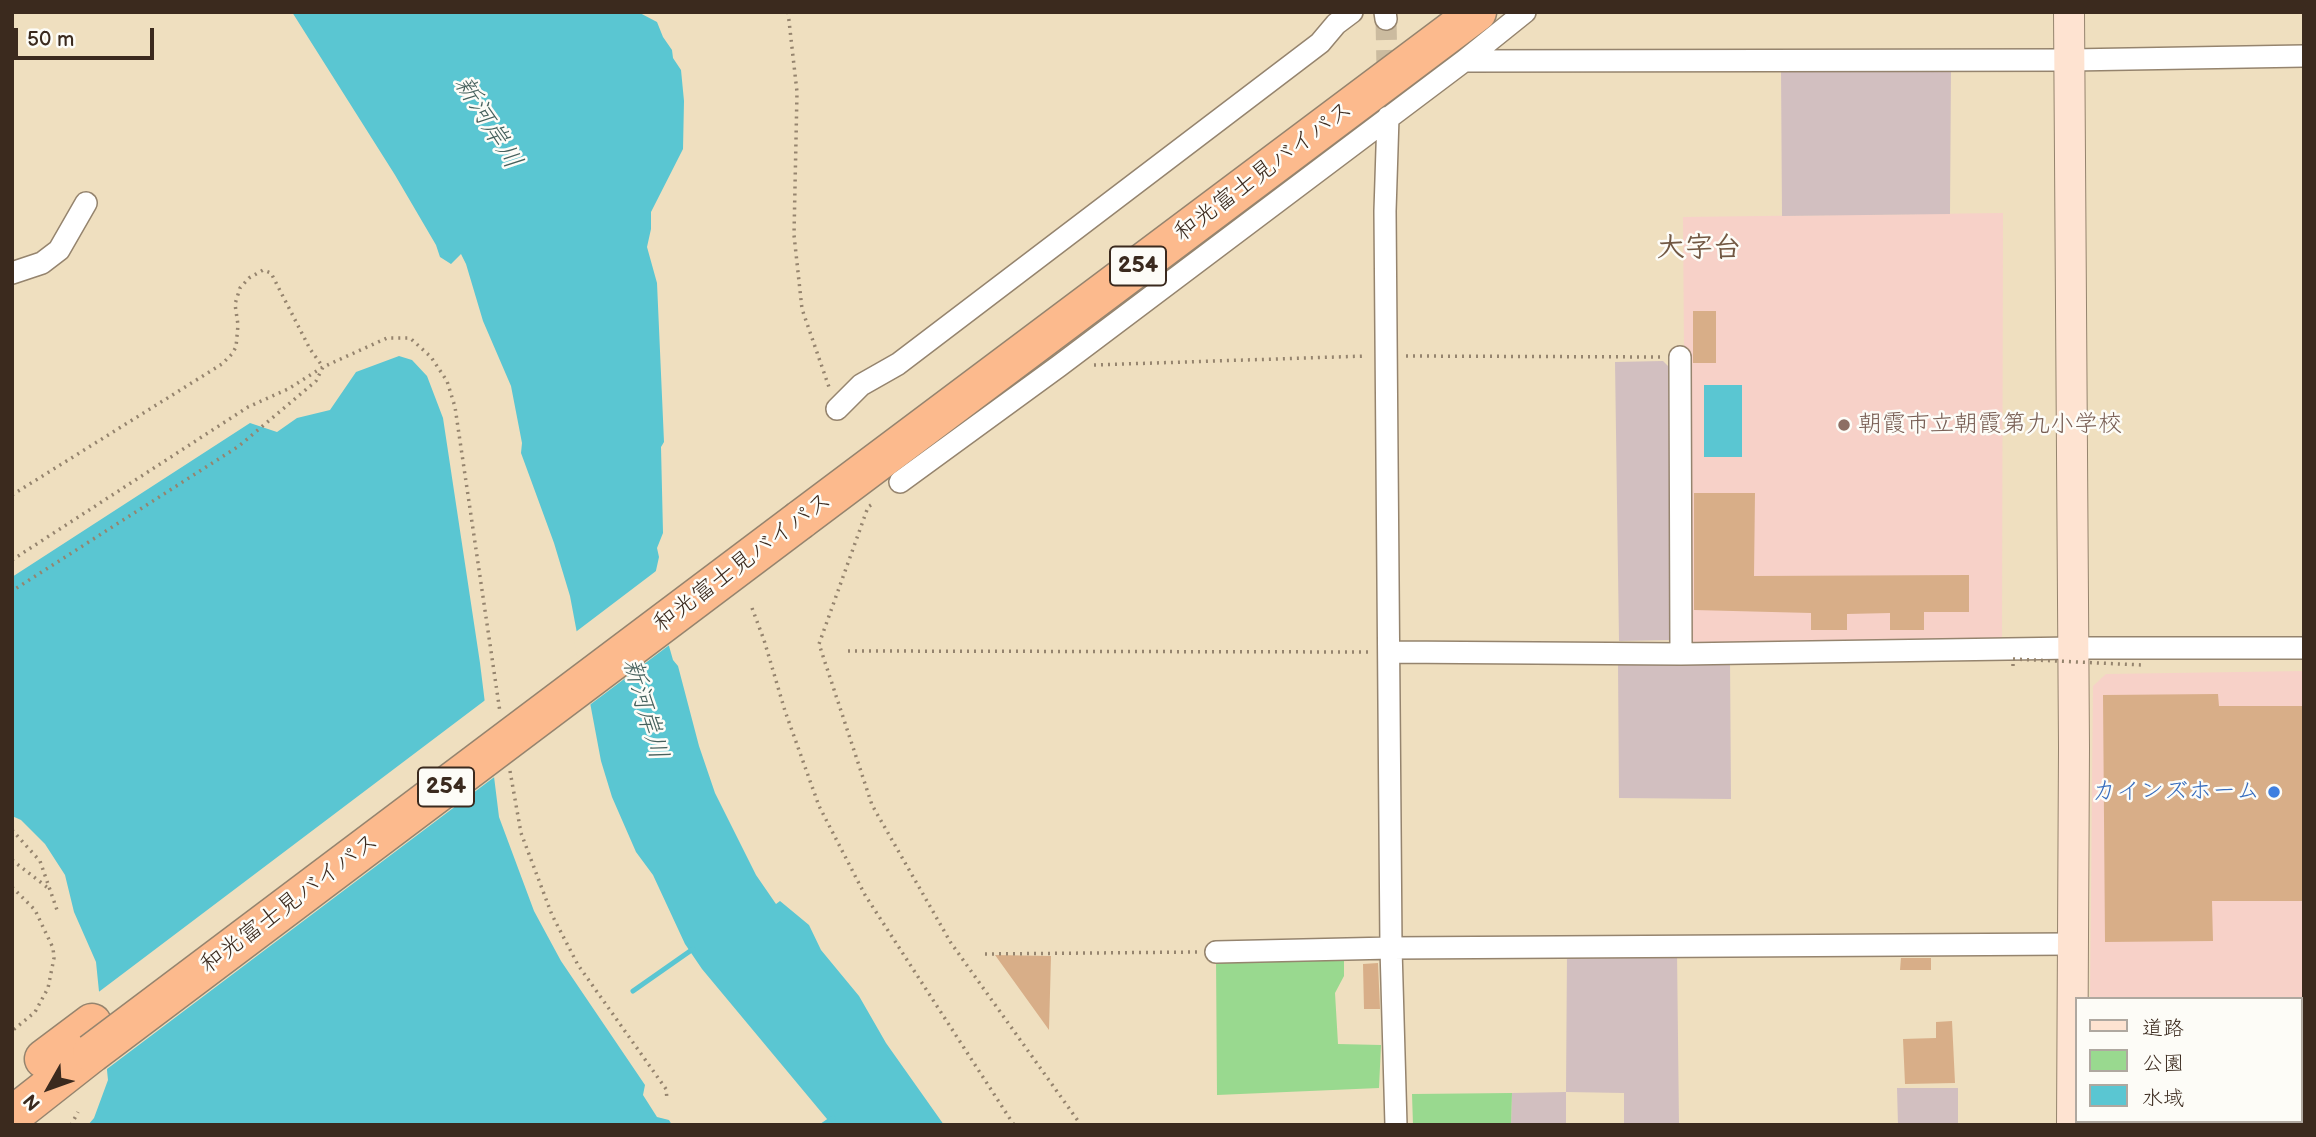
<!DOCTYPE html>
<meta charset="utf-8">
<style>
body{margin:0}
#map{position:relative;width:2316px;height:1137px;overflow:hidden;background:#efdfbf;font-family:"Balsamiq Sans","Klee One",sans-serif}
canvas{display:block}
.frame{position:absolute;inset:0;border:14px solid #3b2a1e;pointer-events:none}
.legend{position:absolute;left:2075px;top:997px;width:228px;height:126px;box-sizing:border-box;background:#fdfcf7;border:2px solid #afa8a0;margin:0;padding:9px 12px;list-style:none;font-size:21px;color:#3b2a1e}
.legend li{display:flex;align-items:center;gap:14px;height:35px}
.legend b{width:35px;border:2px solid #afa8a0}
.north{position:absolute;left:14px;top:1053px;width:70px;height:70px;-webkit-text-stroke:5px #fdfcf7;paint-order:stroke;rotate:230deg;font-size:19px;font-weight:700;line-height:28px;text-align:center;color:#3b2a1e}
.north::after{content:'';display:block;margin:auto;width:24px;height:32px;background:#3b2a1e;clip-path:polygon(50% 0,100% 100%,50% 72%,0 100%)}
.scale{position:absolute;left:14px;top:28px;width:140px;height:32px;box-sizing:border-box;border:4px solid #3b2a1e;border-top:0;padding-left:9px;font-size:21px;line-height:24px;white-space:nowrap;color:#3b2a1e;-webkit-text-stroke:5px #fdfcf7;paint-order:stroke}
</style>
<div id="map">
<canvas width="2316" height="1137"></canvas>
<div class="frame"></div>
<ul class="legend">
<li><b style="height:9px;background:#fee3d1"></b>道路</li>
<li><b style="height:19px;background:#99d98f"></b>公園</li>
<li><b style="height:19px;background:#5ac6d2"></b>水域</li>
</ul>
<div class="north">N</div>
<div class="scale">50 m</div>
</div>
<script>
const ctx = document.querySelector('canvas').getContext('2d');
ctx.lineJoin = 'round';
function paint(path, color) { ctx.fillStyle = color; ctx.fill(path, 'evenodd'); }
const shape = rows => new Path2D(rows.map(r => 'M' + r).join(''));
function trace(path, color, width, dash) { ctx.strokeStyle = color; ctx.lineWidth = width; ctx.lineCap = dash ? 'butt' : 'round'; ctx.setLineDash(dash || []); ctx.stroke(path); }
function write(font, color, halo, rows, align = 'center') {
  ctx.font = font + ' "Balsamiq Sans","Klee One",sans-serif'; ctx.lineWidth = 5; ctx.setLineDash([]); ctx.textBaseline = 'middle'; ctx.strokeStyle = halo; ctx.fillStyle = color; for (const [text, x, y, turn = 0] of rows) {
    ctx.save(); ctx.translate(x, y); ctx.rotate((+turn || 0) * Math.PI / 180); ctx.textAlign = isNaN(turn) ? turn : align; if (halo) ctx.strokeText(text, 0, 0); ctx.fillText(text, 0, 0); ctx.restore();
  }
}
paint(shape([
 [2003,213,2002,641,1691,643,1684,352,1683,217],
 [2304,671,2304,1090,2300,1090,2300,999,2090,999,2093,686,2106,674]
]), '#f7d1c8');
paint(shape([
 [1781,69,1951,69,1950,214,1782,216],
 [1663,361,1671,369,1676,640,1619,641,1615,362],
 [1730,658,1731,799,1619,798,1618,663],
 [1567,952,1677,952,1679,1125,1624,1125,1624,1093,1566,1092,1566,1125,1511,1125,1512,1093,1566,1092],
 [1897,1088,1958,1088,1958,1125,1898,1125]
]), '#d2bfc0');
paint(shape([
 [1216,957,1340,957,1344,961,1344,976,1335,993,1338,1044,1381,1045,1379,1088,1217,1095],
 [1512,1093,1511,1125,1413,1125,1412,1094]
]), '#99d98f');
paint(shape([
 [292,12,638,12,657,22,663,37,672,50,673,58,681,70,684,101,683,149,651,212,651,229,647,247,657,283,664,442,661,447,663,533,657,548,659,557,655,575,667,639,673,660,678,666,699,746,715,793,756,875,776,904,780,901,809,925,821,950,859,996,886,1043,944,1125,832,1125,702,969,685,944,653,875,636,852,612,797,601,761,570,596,554,543,521,453,522,443,511,386,483,321,466,264,461,254,451,264,440,257,436,245,395,175],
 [399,356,412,360,427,376,443,418,480,663,499,817,534,911,561,961,645,1085,643,1095,657,1117,669,1120,672,1125,88,1125,94,1118,108,1080,96,962,74,912,65,875,45,844,21,820,12,816,12,577,250,423,277,432,297,418,330,410,356,372],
 [1704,385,1742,385,1742,457,1704,457]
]), '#5ac6d2');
paint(shape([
 [660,568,659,575,672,643,587,707,573,634],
 [488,698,497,775,103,1072,96,994]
]), '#efdfbf');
trace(shape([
 [633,991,693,949],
 [823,1125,833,1118]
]), '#5ac6d2', 5);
paint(shape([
 [1693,311,1716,311,1716,363,1693,363],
 [1694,493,1755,493,1754,576,1969,575,1969,612,1924,612,1924,630,1890,630,1890,613,1847,614,1847,630,1811,630,1811,613,1694,610],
 [2218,694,2219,706,2304,706,2304,901,2212,901,2213,941,2105,942,2103,695],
 [995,955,1051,956,1049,1030],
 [1901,958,1931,958,1931,970,1900,970],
 [1378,963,1380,1009,1364,1009,1363,964],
 [1952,1021,1955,1083,1905,1084,1903,1039,1936,1038,1936,1022]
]), '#d8ae88');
trace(shape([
 [1386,19,1388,117]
]), '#cbbb9f', 21, [21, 10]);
const street = shape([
 [1385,12,1386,19],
 [1464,61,1525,12],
 [1388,117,1385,211,1391,948,1396,1125],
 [12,273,42,263,59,250,86,203],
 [1680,357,1681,654],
 [837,409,861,385,898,364,1320,43,1336,24,1352,12],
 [900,482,1059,366,1464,61,2071,60,2304,56],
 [1390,652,1681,654,2073,648,2304,648],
 [1216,952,1391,948,2071,944]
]);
const secondary = shape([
 [2069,12,2074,748,2072,1125]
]);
const highway = shape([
 [800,520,1477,12],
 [44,1059,92,1023],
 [12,1116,92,1053]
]);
trace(street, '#95846e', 24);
trace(secondary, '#95846e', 32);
trace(highway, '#95846e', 41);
trace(shape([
 [788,12,797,92,794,235,802,309,830,390],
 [1406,356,1660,357],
 [1094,365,1366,356],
 [12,495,222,364,232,354,236,347,238,325,235,304,240,288,249,278,263,270,271,273,310,349,323,367,316,381,239,446,12,591],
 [871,505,868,507,819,644,872,805,951,943,1081,1125],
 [12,560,248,407,288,389,323,367,387,338,410,338,431,357,447,381,455,407,500,712],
 [752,608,764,640,785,711,819,806,865,895,1014,1125],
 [848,651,1370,652],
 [510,771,521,833,552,915,578,965,666,1089,667,1099],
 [12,830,40,861,57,910],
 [12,860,48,888],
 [12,887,35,910,53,948,54,958,48,988,35,1012,12,1031],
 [985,954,1197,952],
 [2300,1090,2304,1090],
 [2191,1121,2192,1125],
 [71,1125,78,1112]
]), '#95846e', 3.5, [2, 5]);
trace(street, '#fff', 21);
trace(secondary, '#fee3d1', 30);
trace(highway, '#fcba8d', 38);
const highwayBridge = shape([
 [92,1053,800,520]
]);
trace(highwayBridge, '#95846e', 41, []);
trace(shape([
 [2013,666,2013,659,2142,665]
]), '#95846e', 3.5, [2, 5]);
trace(highwayBridge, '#fcba8d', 38);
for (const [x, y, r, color] of [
 [1844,425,7,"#8d6e63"],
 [2274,792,7,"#3f7fe0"]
]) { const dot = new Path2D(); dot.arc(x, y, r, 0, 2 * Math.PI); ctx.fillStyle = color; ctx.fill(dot); trace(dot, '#fdfcf7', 2.5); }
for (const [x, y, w] of [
 [1138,266,56],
 [446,787,56]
]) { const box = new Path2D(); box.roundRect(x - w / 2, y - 19.5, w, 39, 5); ctx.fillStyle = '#fdfcf7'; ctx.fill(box); trace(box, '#3b2a1e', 2); }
write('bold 23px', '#3b2a1e', null, [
 ["254",1138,266],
 ["254",446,787]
]);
write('24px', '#3b2a1e', '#fdfcf7', [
 ["和光富士見バイパス",1264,172,-37],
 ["和光富士見バイパス",743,563,-37],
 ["和光富士見バイパス",290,904,-37]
]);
write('24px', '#785e54', '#fdfcf7', [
 ["朝霞市立朝霞第九小学校",1858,425]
], 'left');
write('24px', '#366cbe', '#fdfcf7', [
 ["カインズホーム",2260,792]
], 'right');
write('italic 26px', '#46615d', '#fdfcf7', [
 ["新河岸川",487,123,58],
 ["新河岸川",644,709,74]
]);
write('bold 28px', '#725843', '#fdfcf7', [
 ["大字台",1699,249]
]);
</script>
